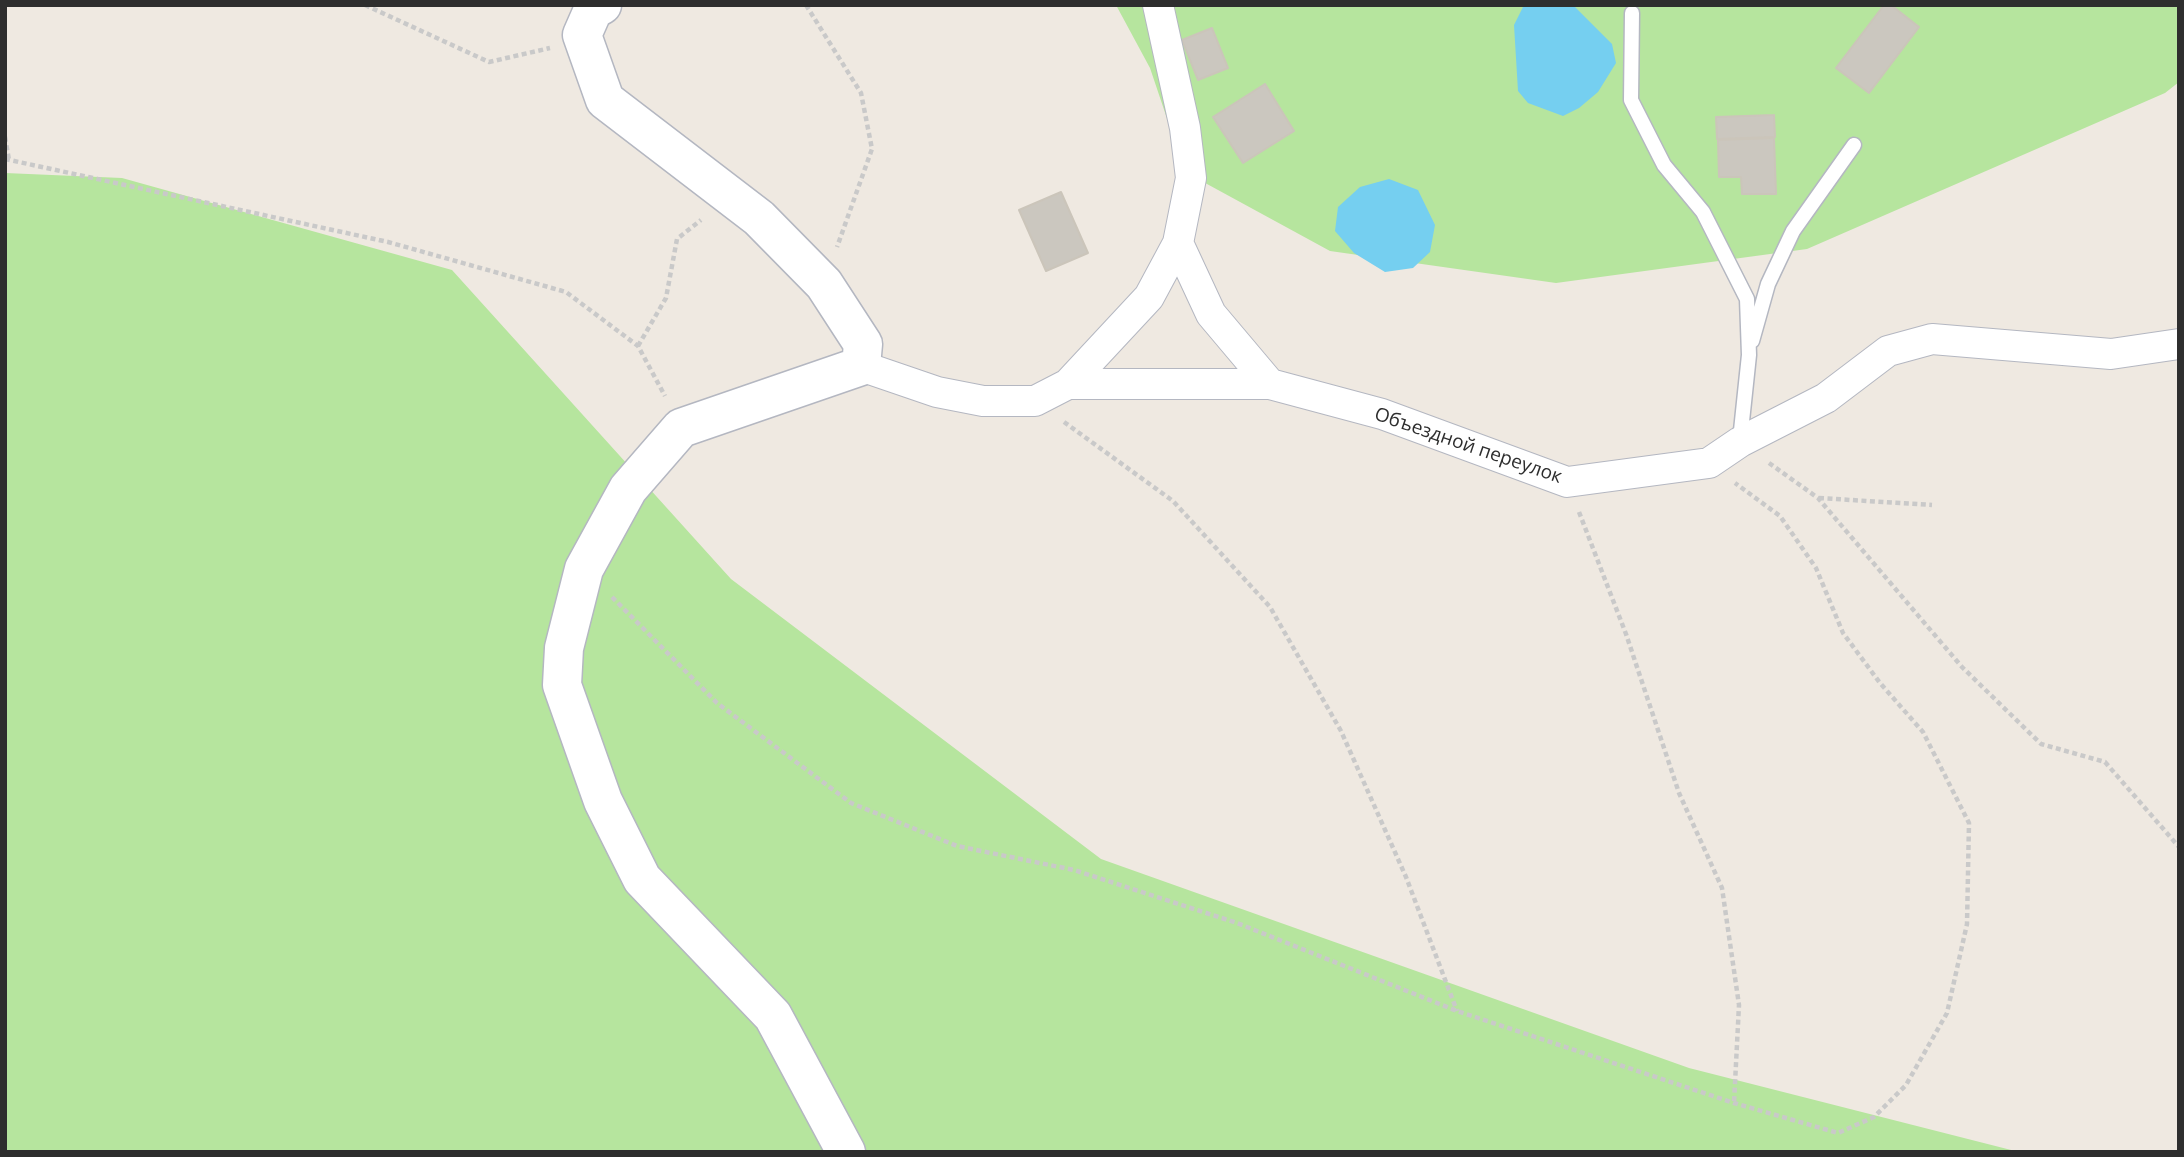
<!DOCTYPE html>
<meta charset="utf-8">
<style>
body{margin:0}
#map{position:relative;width:2184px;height:1157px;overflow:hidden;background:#efe9e1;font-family:"Open Sans",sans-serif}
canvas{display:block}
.frame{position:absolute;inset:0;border:7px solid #2e2e2e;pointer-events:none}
</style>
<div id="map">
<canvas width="2184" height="1157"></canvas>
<div class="frame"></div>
</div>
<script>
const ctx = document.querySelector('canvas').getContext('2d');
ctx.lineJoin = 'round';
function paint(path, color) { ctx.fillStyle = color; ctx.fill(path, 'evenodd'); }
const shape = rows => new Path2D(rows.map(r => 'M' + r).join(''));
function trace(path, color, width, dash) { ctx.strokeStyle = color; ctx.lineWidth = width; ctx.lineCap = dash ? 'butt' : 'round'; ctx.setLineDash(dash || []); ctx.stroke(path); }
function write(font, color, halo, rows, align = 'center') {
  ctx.font = font + ' "Open Sans",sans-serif'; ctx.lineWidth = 5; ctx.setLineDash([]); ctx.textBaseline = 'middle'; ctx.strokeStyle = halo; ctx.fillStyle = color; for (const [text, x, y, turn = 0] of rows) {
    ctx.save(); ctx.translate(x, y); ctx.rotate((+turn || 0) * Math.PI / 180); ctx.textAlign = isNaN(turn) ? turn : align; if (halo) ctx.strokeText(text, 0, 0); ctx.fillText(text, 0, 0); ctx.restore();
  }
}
paint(shape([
 [1116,5,2179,5,2179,82,2165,93,1807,249,1556,283,1330,251,1185,172,1150,68],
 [5,173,122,178,452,270,731,579,1101,859,1689,1068,2019,1152,5,1152]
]), '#b6e59e');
paint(shape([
 [1524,5,1573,5,1612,44,1616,63,1598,92,1579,108,1563,116,1528,103,1518,91,1514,25],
 [1389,179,1418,190,1435,225,1430,252,1413,268,1385,272,1354,253,1335,231,1338,207,1360,187]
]), '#75cff0');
const building = shape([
 [1884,5,1891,5,1919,27,1869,93,1836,68,1884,5],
 [1212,28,1228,68,1198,80,1182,40,1212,28],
 [1265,84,1294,131,1243,163,1213,117,1265,84],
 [1774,115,1775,137,1717,139,1716,117,1774,115],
 [1774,138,1776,194,1742,194,1741,177,1719,177,1718,140,1774,138],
 [1061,192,1088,253,1046,271,1019,210,1061,192]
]);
paint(building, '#cbc7bf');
trace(building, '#cbc5ba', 2);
const lane = shape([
 [1632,13,1631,100,1664,165,1703,212,1747,299,1749,355,1740,440],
 [1752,341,1768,284,1793,231,1854,145]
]);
const street = shape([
 [1178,243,1211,314,1270,384],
 [861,366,937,392,983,401,1035,401,1068,384,1149,297,1178,243,1191,178,1185,128,1158,5],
 [1068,384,1270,384,1382,414,1567,482,1709,463,1740,442,1826,398,1888,351,1932,339,2111,354,2179,344]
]);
const secondary = shape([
 [602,5,593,10,582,35,605,100,759,218,824,284,863,344,861,366,681,428,628,489,584,569,564,648,562,685,603,801,642,879,773,1016,846,1152]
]);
trace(lane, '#b4b7c1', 17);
trace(street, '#b4b7c1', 32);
trace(secondary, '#b4b7c1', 41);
trace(shape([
 [365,5,489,62,550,48],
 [806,5,861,93,872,149,837,247],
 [5,137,9,160],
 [5,159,388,242,566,292,638,346,665,396],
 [638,346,666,298,677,239,701,220],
 [1064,422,1173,501,1270,607,1341,731,1406,877,1457,1011],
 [1769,463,1818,498,1962,667,2041,744,2105,762,2179,847],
 [1819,498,1932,505],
 [1579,512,1626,634,1679,793,1722,888,1739,1005,1734,1103],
 [612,597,717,703,851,803,957,846,1074,870,1237,923,1457,1011,1734,1103,1838,1133,1874,1117,1906,1085,1947,1013,1967,924,1969,823,1923,732,1880,683,1843,633,1816,568,1780,516,1735,483]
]), '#c9c9c9', 4.5, [5, 3.5]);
trace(lane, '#fff', 14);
trace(street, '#fff', 30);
trace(secondary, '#fff', 38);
write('19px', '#2e2e2e', '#fff', [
 ["Объездной переулок",1468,446,19]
]);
</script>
